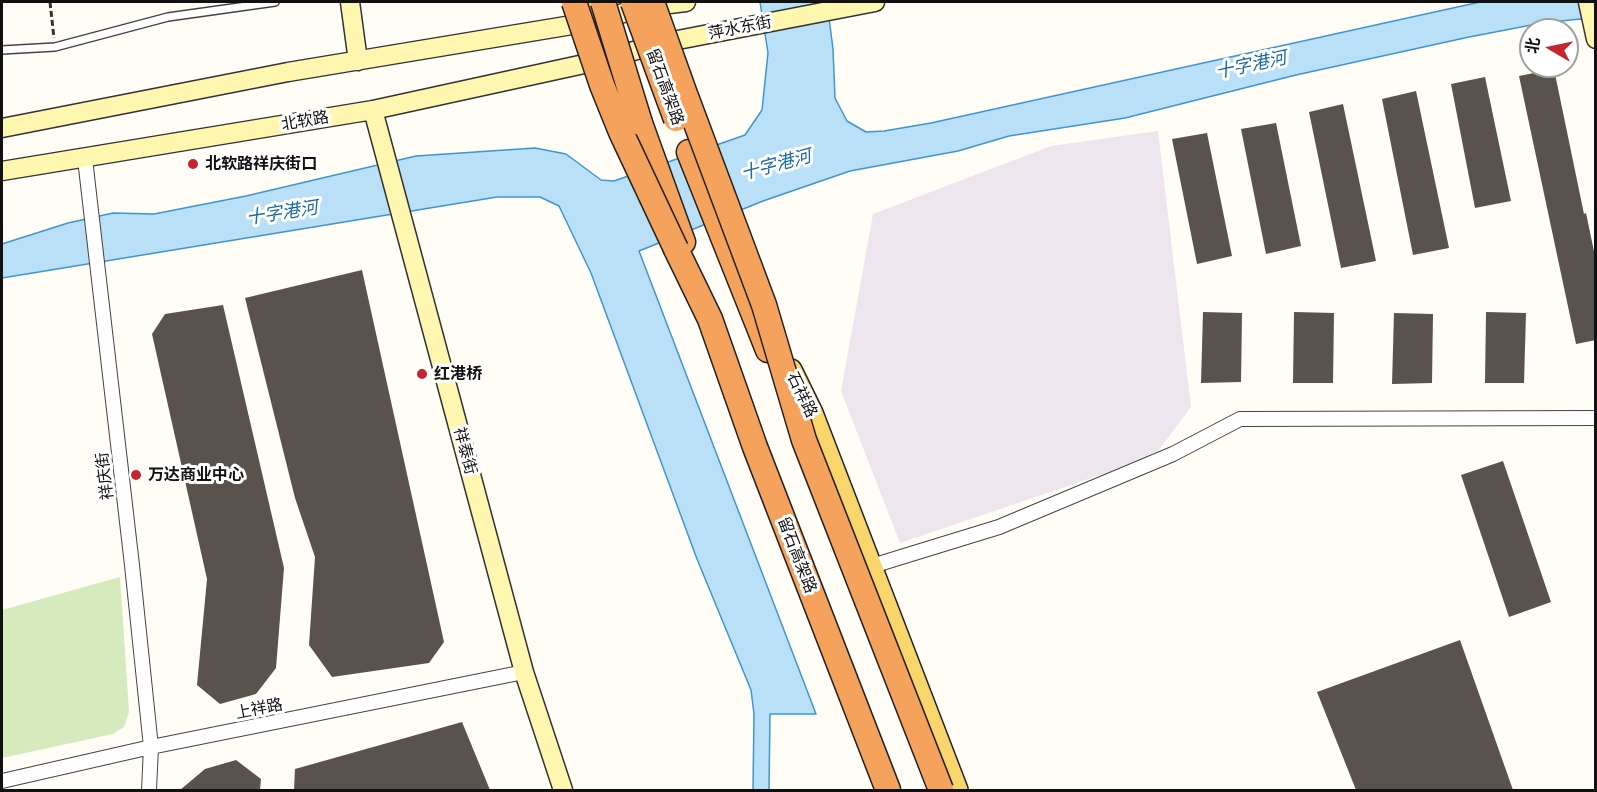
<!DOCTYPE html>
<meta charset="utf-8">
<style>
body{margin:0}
#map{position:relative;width:1597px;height:792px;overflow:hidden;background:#fffdf5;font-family:"Crimson Pro","Noto Sans SC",serif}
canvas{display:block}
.frame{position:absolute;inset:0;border:3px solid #111;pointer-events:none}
.north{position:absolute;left:1519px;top:18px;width:60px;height:60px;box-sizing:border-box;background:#fff;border:2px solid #a0a0a0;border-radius:50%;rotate:279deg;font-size:16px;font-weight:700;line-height:24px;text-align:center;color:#111}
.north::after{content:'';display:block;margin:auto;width:21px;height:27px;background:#c4262e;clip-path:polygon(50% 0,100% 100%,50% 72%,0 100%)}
</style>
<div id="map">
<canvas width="1597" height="792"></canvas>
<div class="frame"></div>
<div class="north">北</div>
</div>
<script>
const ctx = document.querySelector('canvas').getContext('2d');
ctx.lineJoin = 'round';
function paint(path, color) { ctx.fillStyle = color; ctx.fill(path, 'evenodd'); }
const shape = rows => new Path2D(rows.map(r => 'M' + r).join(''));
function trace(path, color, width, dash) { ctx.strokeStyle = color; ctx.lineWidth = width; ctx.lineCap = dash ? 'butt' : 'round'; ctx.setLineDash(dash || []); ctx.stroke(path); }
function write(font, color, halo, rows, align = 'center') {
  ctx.font = font + ' "Crimson Pro","Noto Sans SC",serif'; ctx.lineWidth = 6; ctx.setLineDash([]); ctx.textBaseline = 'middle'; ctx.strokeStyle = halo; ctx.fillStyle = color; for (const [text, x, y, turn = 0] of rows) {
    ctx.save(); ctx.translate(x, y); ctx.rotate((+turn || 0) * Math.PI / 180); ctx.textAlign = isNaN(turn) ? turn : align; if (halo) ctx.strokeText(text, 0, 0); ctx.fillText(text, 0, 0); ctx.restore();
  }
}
paint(shape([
 [1158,131,1191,407,1158,451,1109,472,900,543,841,391,873,214,1051,146]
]), '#eee6ef');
paint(shape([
 [120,577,129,712,124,727,113,734,2,758,2,610]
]), '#d5ebbd');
const water = shape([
 [760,2,827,2,833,49,835,98,847,121,866,132,884,131,931,123,1480,2,1595,2,1595,21,1580,19,1542,23,1469,37,1296,75,1125,118,1009,136,958,151,850,171,763,201,639,251,816,714,770,714,769,790,753,790,754,714,751,690,697,559,591,273,559,206,540,197,497,197,2,278,2,244,68,223,113,213,154,214,246,196,416,156,535,148,566,154,601,180,614,181,745,135,762,110,768,53,760,2]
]);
paint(water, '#b9e0f7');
trace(water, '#3f96cf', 1.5);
paint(shape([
 [1554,69,1584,214,1586,213,1596,261,1596,340,1576,344,1519,76],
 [1485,77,1511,201,1475,208,1451,84],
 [1416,91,1449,248,1413,255,1382,99],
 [1343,104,1376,261,1341,268,1309,112],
 [1276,123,1301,246,1266,254,1241,129],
 [1207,133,1232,256,1197,264,1172,139],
 [362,270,444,642,429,663,332,677,309,645,315,557,295,498,245,298],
 [223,305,284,568,276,668,256,694,220,704,197,685,207,579,152,334,165,314],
 [1203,312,1242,313,1241,382,1201,383],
 [1294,312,1334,313,1333,383,1293,383],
 [1486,312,1526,313,1524,383,1485,383],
 [1394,313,1433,314,1432,383,1392,384],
 [1503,461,1551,602,1509,617,1461,475],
 [1460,640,1513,790,1356,790,1317,692],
 [462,722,490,790,294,790,295,769],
 [236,760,261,779,260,790,180,790,205,769]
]), '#5a524d');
const lane = shape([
 [2,50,55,47,168,17,275,2]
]);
const street = shape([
 [85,159,132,565,151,747,149,790],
 [872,566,999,527,1173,454,1240,419,1596,418],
 [2,781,151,747,524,672]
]);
const secondary = shape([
 [350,2,358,61],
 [1588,2,1596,39],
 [373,110,524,672,563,790],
 [2,128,288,72,596,21,644,7,686,2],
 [2,171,373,110,607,59,657,44,875,2]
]);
const primary = shape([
 [590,2,622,110],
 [791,370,812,413,957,790]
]);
const highway = shape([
 [640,123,683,242],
 [689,152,768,350],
 [676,249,710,319,755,447,888,790]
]);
trace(lane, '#444', 10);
trace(street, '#444', 16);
trace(secondary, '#333', 21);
trace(primary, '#222', 24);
trace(highway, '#222', 27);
trace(shape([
 [50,2,54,38]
]), '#333', 3, [6, 3]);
trace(lane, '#fff', 7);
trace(street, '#fff', 14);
trace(secondary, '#fff6b0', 18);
trace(primary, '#f9d66b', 21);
trace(highway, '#f5a25d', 24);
const highwayBridge = shape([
 [574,2,602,85,621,132,676,249],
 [603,2,640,123],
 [633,2,676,119],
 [652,2,685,94,764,305,804,440,941,790]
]);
trace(highwayBridge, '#222', 27, []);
trace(highwayBridge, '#f5a25d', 24);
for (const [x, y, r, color] of [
 [193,164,6,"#c4262e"],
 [422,374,6,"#c4262e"],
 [136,475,6,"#c4262e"]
]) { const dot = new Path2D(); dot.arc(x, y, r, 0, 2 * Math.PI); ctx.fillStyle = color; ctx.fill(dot); trace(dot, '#fff', 2); }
write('16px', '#111', '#fff', [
 ["萍水东街",740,28,-11],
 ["留石高架路",665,87,70],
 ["北软路",305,121,-10],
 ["石祥路",802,395,64],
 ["祥泰街",465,451,75],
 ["祥庆街",105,476,-97],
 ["留石高架路",797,555,69],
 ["上祥路",259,709,-11]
]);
write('bold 16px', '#111', '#fff', [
 ["北软路祥庆街口",205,164],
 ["红港桥",434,374],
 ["万达商业中心",148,475]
], 'left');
write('italic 18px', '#1768a6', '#fff', [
 ["十字港河",1251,65,-12],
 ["十字港河",776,165,-15],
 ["十字港河",282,213,-9]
]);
</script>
